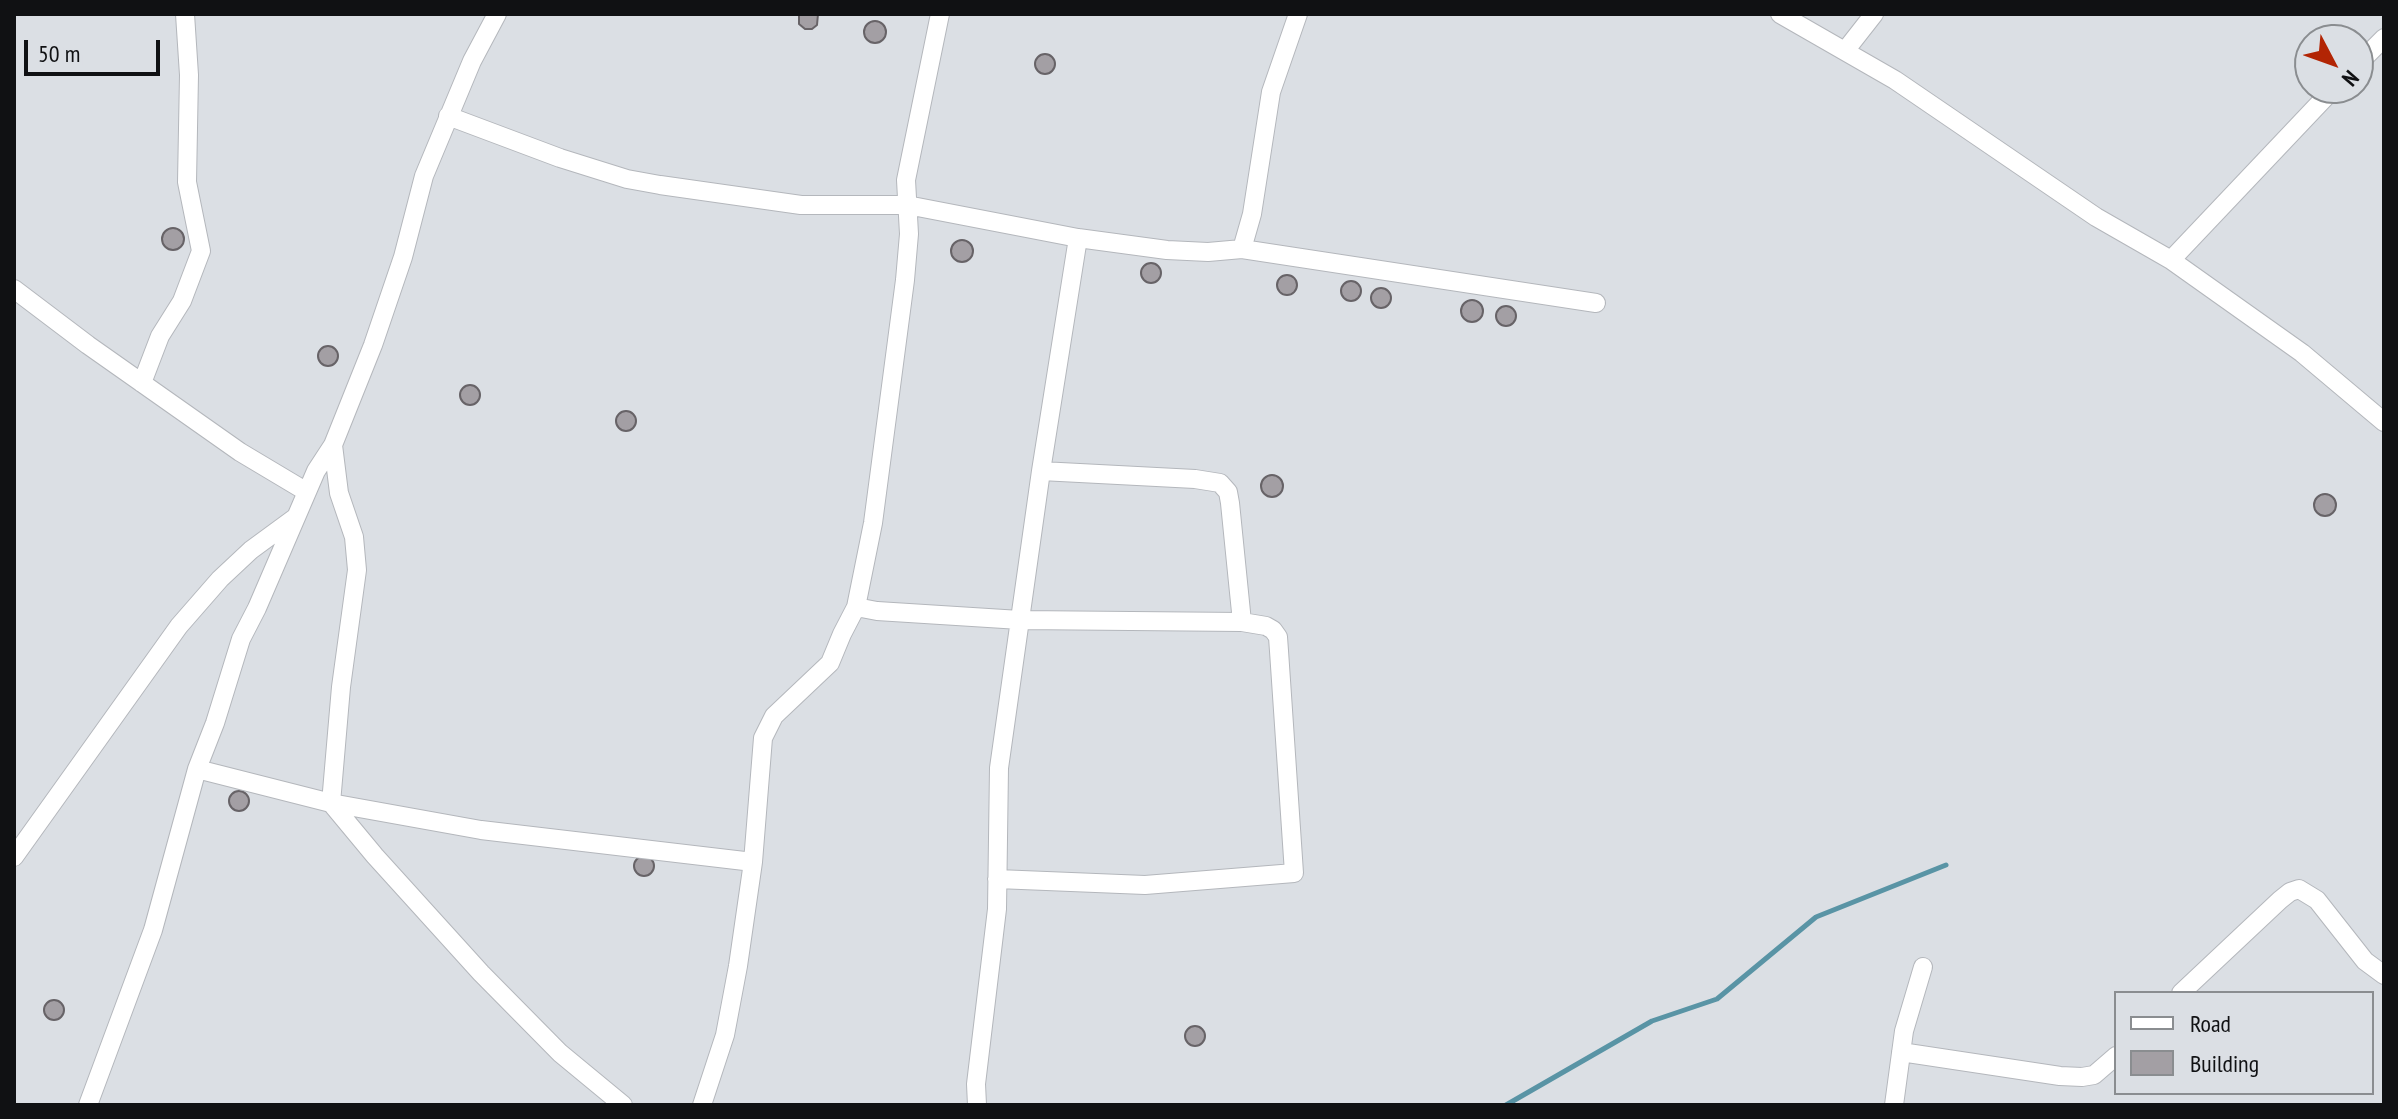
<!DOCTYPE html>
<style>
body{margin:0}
#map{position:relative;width:2398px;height:1119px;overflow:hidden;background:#dbdfe4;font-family:"PT Sans Narrow",sans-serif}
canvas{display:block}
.frame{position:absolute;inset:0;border:16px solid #101113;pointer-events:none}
.legend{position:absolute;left:2114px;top:991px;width:260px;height:104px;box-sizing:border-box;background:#dbdfe4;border:2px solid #8a8d90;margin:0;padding:10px 14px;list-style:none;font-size:24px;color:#101113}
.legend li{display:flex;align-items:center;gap:16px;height:40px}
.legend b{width:40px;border:2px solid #8a8d90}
.north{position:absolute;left:2294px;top:24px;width:80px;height:80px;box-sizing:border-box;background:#dbdfe4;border:2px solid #8a8d90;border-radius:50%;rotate:131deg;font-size:22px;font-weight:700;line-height:32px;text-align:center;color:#101113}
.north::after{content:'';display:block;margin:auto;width:28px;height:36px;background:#b22504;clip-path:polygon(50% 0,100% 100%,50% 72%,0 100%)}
.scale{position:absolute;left:24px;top:40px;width:136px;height:36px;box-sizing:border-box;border:4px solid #101113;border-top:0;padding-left:10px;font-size:24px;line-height:28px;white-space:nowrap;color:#101113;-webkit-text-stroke:6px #dbdfe4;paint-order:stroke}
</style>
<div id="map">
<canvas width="2398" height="1119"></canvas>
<div class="frame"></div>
<ul class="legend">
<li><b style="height:10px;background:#fff"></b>Road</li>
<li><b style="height:22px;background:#a39fa4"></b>Building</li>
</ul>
<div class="north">N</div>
<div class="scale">50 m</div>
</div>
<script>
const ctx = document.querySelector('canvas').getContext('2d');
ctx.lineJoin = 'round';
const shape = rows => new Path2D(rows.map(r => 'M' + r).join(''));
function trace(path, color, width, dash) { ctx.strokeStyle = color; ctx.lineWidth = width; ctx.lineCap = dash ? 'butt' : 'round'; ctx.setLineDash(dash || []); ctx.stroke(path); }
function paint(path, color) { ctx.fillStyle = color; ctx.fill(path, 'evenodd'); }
trace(shape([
 [1506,1105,1652,1021,1717,999,1816,917,1946,865]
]), '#5994a5', 5);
const building = shape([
 [799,14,818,14,817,25,812,29,805,29,799,24,799,14],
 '864 32a11 11 0 1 1 22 0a11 11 0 1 1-22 0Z',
 '1035 64a10 10 0 1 1 20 0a10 10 0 1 1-20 0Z',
 '162 239a11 11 0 1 1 22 0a11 11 0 1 1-22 0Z',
 '951 251a11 11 0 1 1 22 0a11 11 0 1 1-22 0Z',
 '1141 273a10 10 0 1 1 20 0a10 10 0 1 1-20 0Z',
 '1277 285a10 10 0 1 1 20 0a10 10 0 1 1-20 0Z',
 '1341 291a10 10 0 1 1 20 0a10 10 0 1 1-20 0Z',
 '1371 298a10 10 0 1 1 20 0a10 10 0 1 1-20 0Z',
 '1461 311a11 11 0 1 1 22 0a11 11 0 1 1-22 0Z',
 '1496 316a10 10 0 1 1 20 0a10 10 0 1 1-20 0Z',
 '318 356a10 10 0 1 1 20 0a10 10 0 1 1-20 0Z',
 '460 395a10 10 0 1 1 20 0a10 10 0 1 1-20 0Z',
 '616 421a10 10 0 1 1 20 0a10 10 0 1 1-20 0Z',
 '1261 486a11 11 0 1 1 22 0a11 11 0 1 1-22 0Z',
 '2314 505a11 11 0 1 1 22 0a11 11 0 1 1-22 0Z',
 '229 801a10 10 0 1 1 20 0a10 10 0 1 1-20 0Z',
 '634 866a10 10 0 1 1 20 0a10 10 0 1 1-20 0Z',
 '44 1010a10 10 0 1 1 20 0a10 10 0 1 1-20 0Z',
 '1185 1036a10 10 0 1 1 20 0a10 10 0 1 1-20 0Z'
]);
paint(building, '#a39fa4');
trace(building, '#676367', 2);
const minor = shape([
 [940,14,906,180,909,234,905,280,873,523,856,607,877,611,1020,620,1242,622,1266,626,1273,630,1278,637,1279,651,1294,873,1145,885,997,879],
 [1780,14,1895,80,2096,217,2171,260,2302,353,2384,422],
 [1845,51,1874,14],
 [2358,64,2384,38],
 [448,116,560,158,627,179,660,185,801,205,907,205,1078,238,1167,250,1208,252,1242,249,1252,214,1271,92,1298,14],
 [1242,249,1596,303],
 [2171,260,2334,88],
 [14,289,88,345,240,452,307,492],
 [142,383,160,336,182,301,201,251,187,182,189,75,185,14],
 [333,445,339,493,354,537,357,570,341,687,331,803,375,856,481,973,560,1053,623,1105],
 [1041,471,1195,479,1220,483,1228,492,1230,503,1242,622],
 [197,769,331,803,481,830,753,862],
 [14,857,179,626,220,579,251,550,296,517],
 [2181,993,2280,900,2290,892,2299,889,2317,900,2365,961,2384,975],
 [1901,1052,2060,1076,2082,1077,2094,1075,2116,1056],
 [88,1105,153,930,197,769,215,723,241,639,257,608,316,471,333,445,373,345,403,257,424,176,472,61,497,14],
 [702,1105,725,1035,738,966,753,862,763,738,774,716,830,663,842,634,856,607],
 [977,1105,976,1084,997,909,999,768,1041,471,1078,238],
 [1894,1105,1904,1031,1923,967]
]);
trace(minor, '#b4b7bc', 20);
trace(minor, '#fff', 18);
</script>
